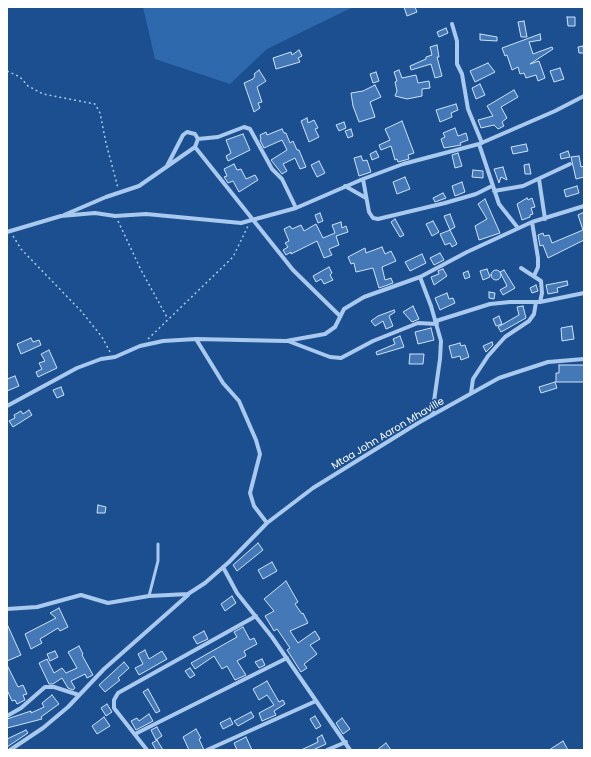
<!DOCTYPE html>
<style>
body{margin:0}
#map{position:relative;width:591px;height:757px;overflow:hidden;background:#1b4f8f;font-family:Poppins,sans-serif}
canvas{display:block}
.frame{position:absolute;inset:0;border:8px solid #fff;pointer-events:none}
</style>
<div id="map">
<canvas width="591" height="757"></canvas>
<div class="frame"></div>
</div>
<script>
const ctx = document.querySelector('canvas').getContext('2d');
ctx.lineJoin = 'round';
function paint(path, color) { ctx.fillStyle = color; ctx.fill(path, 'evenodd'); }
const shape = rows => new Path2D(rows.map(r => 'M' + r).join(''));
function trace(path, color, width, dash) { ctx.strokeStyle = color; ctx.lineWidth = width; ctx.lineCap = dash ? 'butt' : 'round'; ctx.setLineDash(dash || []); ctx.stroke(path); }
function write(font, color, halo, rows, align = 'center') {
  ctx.font = font + ' Poppins,sans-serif'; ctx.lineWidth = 3; ctx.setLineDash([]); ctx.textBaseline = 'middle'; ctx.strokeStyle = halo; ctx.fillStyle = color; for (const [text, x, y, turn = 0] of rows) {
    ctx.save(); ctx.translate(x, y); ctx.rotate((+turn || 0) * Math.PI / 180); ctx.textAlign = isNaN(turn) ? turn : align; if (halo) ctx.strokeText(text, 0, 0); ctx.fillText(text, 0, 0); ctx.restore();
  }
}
paint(shape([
 [143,7,353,7,267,49,230,84,155,59]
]), '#2e69ad');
const building = shape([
 [404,7,415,7,417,12,407,16,404,7],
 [567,17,575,17,575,26,568,26,567,17],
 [524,21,527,37,521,37,518,22,524,21],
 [446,28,448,33,439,37,437,32,446,28],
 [480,34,497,37,497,41,480,40,480,34],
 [540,34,541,40,529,42,533,54,552,47,553,49,530,64,539,61,545,78,538,81,536,75,526,78,524,73,520,74,518,67,512,70,507,55,505,56,502,48,540,34],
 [437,45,439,57,437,57,442,76,435,78,431,64,411,70,410,66,426,59,426,57,432,55,430,47,437,45],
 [583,46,584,53,579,53,578,47,583,46],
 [299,50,302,56,298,58,300,62,276,69,273,58,291,52,292,55,299,50],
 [488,63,495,72,475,82,470,71,488,63],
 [560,68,564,79,554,82,550,71,560,68],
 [259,70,266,81,257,87,262,102,258,103,260,108,254,112,244,83,253,79,255,76,254,74,259,70],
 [399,70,402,78,416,75,418,83,429,81,430,88,422,89,422,96,407,99,395,96,397,91,395,82,397,81,394,72,399,70],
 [376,72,379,81,373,83,370,74,376,72],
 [480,84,485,95,476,99,472,88,480,84],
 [375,85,381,97,370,102,375,117,359,122,353,106,351,93,363,91,375,85],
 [514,90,518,97,501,107,507,118,502,122,504,126,498,129,494,125,481,128,478,120,493,116,487,106,514,90],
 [456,104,458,110,451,113,452,117,440,122,436,110,456,104],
 [307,118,308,123,314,120,318,128,315,129,319,137,309,142,301,121,307,118],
 [402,121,414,153,408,155,409,159,398,162,397,159,395,160,391,146,381,150,379,145,390,140,385,129,402,121],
 [344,122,346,128,339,131,336,125,344,122],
 [455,128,458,136,466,133,468,140,460,143,461,145,444,148,441,139,445,137,443,133,455,128],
 [282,129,284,133,286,133,290,143,293,141,297,150,299,150,306,167,300,169,295,158,283,164,287,171,282,174,271,160,287,150,282,140,264,148,260,140,261,139,260,135,266,132,267,135,282,129],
 [351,129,353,136,348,138,345,131,351,129],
 [243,134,250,150,228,161,226,156,231,153,226,140,243,134],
 [526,144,528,151,513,154,511,147,526,144],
 [376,151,379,157,372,160,370,154,376,151],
 [568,151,570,157,561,159,560,154,568,151],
 [458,153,462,166,455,168,452,155,458,153],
 [361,156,363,161,367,160,371,172,359,176,354,158,361,156],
 [579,156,581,167,584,166,584,177,576,179,571,157,579,156],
 [319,161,325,173,317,177,311,165,319,161],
 [234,164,237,170,241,169,246,179,255,175,258,180,239,192,233,181,228,183,224,177,227,176,224,169,234,164],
 [529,164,531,174,525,174,524,165,529,164],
 [503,167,507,180,501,177,499,183,494,169,503,167],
 [473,170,483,171,483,178,472,177,473,170],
 [405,177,410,189,397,194,393,182,405,177],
 [462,182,465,192,455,196,452,186,462,182],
 [577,186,579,193,566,197,564,190,577,186],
 [443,193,446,198,435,202,433,198,443,193],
 [527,198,528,200,532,198,535,207,531,208,533,214,530,215,530,217,522,220,517,204,527,198],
 [485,199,500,233,479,240,475,226,487,219,478,204,485,199],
 [584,212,584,240,548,258,543,245,540,246,538,235,543,233,544,236,549,235,552,243,583,230,578,215,584,212],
 [320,213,323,221,318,223,315,215,320,213],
 [450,214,455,227,450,230,457,244,452,247,450,243,445,245,440,234,450,230,444,216,450,214],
 [395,219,404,235,400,237,391,222,395,219],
 [433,221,439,232,432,236,426,224,433,221],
 [341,222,342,228,346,226,348,232,336,236,339,245,329,249,332,255,324,258,317,241,291,254,291,252,286,255,283,250,288,247,285,243,289,241,284,229,290,226,292,229,301,225,304,231,316,224,323,238,335,233,332,225,341,222],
 [382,247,385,254,391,251,396,261,382,267,385,280,391,278,393,283,379,288,373,268,356,272,354,263,351,264,348,257,365,248,366,253,382,247],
 [440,253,444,260,434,265,430,258,440,253],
 [422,254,426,263,410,271,405,262,422,254],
 [329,267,332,273,330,275,333,280,324,284,321,279,316,282,313,276,329,267],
 [443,269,447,276,434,285,431,277,439,274,438,271,443,269],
 [487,269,490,277,483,280,480,271,487,269],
 [504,270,515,288,503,295,500,290,507,286,500,272,504,270],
 '491 275a5 5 0 1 1 10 0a5 5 0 1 1-10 0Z',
 [468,271,470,277,465,279,463,273,468,271],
 [567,281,568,285,557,288,558,292,548,294,546,285,567,281],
 [536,285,538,291,532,293,530,288,536,285],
 [489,292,495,293,494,299,489,298,489,292],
 [447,293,449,299,453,298,455,303,440,310,435,298,447,293],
 [413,306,419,319,412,322,403,312,413,306],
 [523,306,526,318,501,332,498,327,519,315,517,307,523,306],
 [394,310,395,312,389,316,393,326,386,329,383,321,375,326,371,321,378,316,394,310],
 [499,316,502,324,496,326,493,319,499,316],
 [572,326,574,339,562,341,561,328,572,326],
 [431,328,434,340,418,344,415,332,431,328],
 [400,336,404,347,377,355,376,352,395,344,393,339,400,336],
 [31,338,33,342,39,340,41,345,21,354,17,344,31,338],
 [492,342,493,345,486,352,483,346,492,342],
 [460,343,461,346,465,345,469,357,461,360,460,356,452,358,449,346,460,343],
 [49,350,57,368,38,377,36,372,42,369,39,363,45,361,41,354,49,350],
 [410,354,424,354,423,364,409,364,410,354],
 [559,365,584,365,584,382,556,382,556,373,559,373,559,365],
 [15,376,19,386,7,391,7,379,15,376],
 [555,382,557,388,541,393,539,387,555,382],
 [61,387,64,395,57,398,53,390,61,387],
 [29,410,32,415,13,427,9,421,15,418,14,415,21,411,23,414,29,410],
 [98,505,106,507,105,513,97,513,98,505],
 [258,543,263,550,237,571,233,565,258,543],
 [272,562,277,571,263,579,258,570,272,562],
 [286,581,298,602,295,604,302,614,303,613,308,623,290,631,298,643,315,631,320,639,310,645,317,654,304,664,307,668,301,672,287,650,290,648,277,629,274,631,265,616,274,611,264,599,286,581],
 [232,596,236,603,225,611,221,604,232,596],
 [59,608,68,627,60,631,58,628,40,639,42,643,31,649,25,634,56,618,50,613,59,608],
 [7,624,21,655,7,661,7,624],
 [243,627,250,640,254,638,257,644,244,651,246,656,237,661,246,675,235,680,227,666,222,669,214,656,195,669,191,663,237,637,234,632,243,627],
 [204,631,208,639,197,644,193,637,204,631],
 [79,646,83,654,82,655,93,675,87,678,85,674,71,681,75,688,73,690,68,688,62,678,53,684,49,684,39,663,47,659,54,673,62,668,66,673,77,668,68,652,79,646],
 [145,650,149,659,162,651,167,659,139,675,135,668,143,664,138,654,145,650],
 [55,651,58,657,50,661,47,654,55,651],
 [262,659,265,665,259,668,255,662,262,659],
 [124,662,129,668,118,678,120,680,105,692,99,685,124,662],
 [7,665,18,687,23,685,27,694,23,695,25,700,17,704,15,700,12,701,7,690,7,665],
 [190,668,195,675,190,678,185,671,190,668],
 [267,681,279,702,283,700,285,704,274,711,276,715,262,721,259,713,274,705,267,695,259,700,253,689,267,681],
 [148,689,160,711,156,713,143,692,148,689],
 [52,695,59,704,41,717,42,719,7,728,7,719,31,711,31,713,44,707,42,703,52,695],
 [107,704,112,712,106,716,101,708,107,704],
 [251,712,254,717,238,726,234,721,251,712],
 [149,714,153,721,136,730,131,721,137,718,139,721,149,714],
 [315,716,321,726,316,729,310,719,315,716],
 [104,717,110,726,97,734,92,726,104,717],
 [230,718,233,724,223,729,220,723,230,718],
 [342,718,350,729,343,734,336,723,342,718],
 [157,727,162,736,156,740,151,730,157,727],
 [196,729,201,738,199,739,204,750,189,750,183,737,196,729],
 [26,730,28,733,7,747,7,739,26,730],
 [322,735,326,744,313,750,301,750,318,742,317,738,322,735],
 [246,737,252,750,237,750,234,743,246,737],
 [157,740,163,750,156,750,152,743,157,740],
 [563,741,568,750,549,750,563,741],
 [386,743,391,750,377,750,386,743]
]);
paint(building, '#4478b7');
trace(building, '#cfe3fa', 1);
trace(shape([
 [7,71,20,77,28,86,43,94,95,104,100,113,106,143,118,188],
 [118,221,141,270,168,319],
 [13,236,21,249,81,311,102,337,110,352],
 [148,339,233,257,248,226]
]), '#a9c9ee', 1.5, [2, 3]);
trace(shape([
 [149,596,158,561,158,544]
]), '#a9c9ee', 3);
trace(shape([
 [452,24,457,41,457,64,462,74,468,109,482,143],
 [198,139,218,137,244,127,250,129,272,169,282,179,296,208],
 [479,144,499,204,518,228],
 [195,147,293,270,340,316],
 [363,179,369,212,373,218,378,219,445,203,476,194,492,186],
 [539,179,545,219],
 [345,186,366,198],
 [494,191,523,186,570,164],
 [64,215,106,197,139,186,195,147,198,139,195,134,187,132,183,135,167,166],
 [532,222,538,258,538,267,534,276],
 [7,232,61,216,95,213,115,216,146,214,241,223,296,208,363,179,403,164,479,144,555,111,584,96],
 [521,268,541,281,542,293,540,302],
 [420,277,431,306,441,341,440,359,432,415],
 [436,321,490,304,510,302,540,302,584,293],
 [196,339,223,383,239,401,256,440,260,454,250,493,254,506,267,523],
 [288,341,330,357,341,358,373,341,418,323,437,324],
 [471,393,473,379,488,356,505,337,529,321,534,314,536,302],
 [7,406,77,368,101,359,115,357,140,346,163,341,196,339,286,341,325,334,335,327,344,309,364,297,420,277,467,252,532,222,584,206],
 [223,567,237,593,272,637,350,750],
 [7,609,37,607,81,595,108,603,149,596,188,594,205,583,229,562,267,523,313,488,418,423,499,378,548,362,584,359],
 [7,716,21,708,45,687,54,687,79,695],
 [135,734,287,658],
 [10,750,43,728,68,707,104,669,188,595],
 [147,750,114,708,114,700,118,693,256,616],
 [207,750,316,701],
 [327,750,346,742]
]), '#a9c9ee', 4);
write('10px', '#fff', '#1b4f8f', [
 ["Mtaa John Aaron Mhaville",388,434,-31]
]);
</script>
